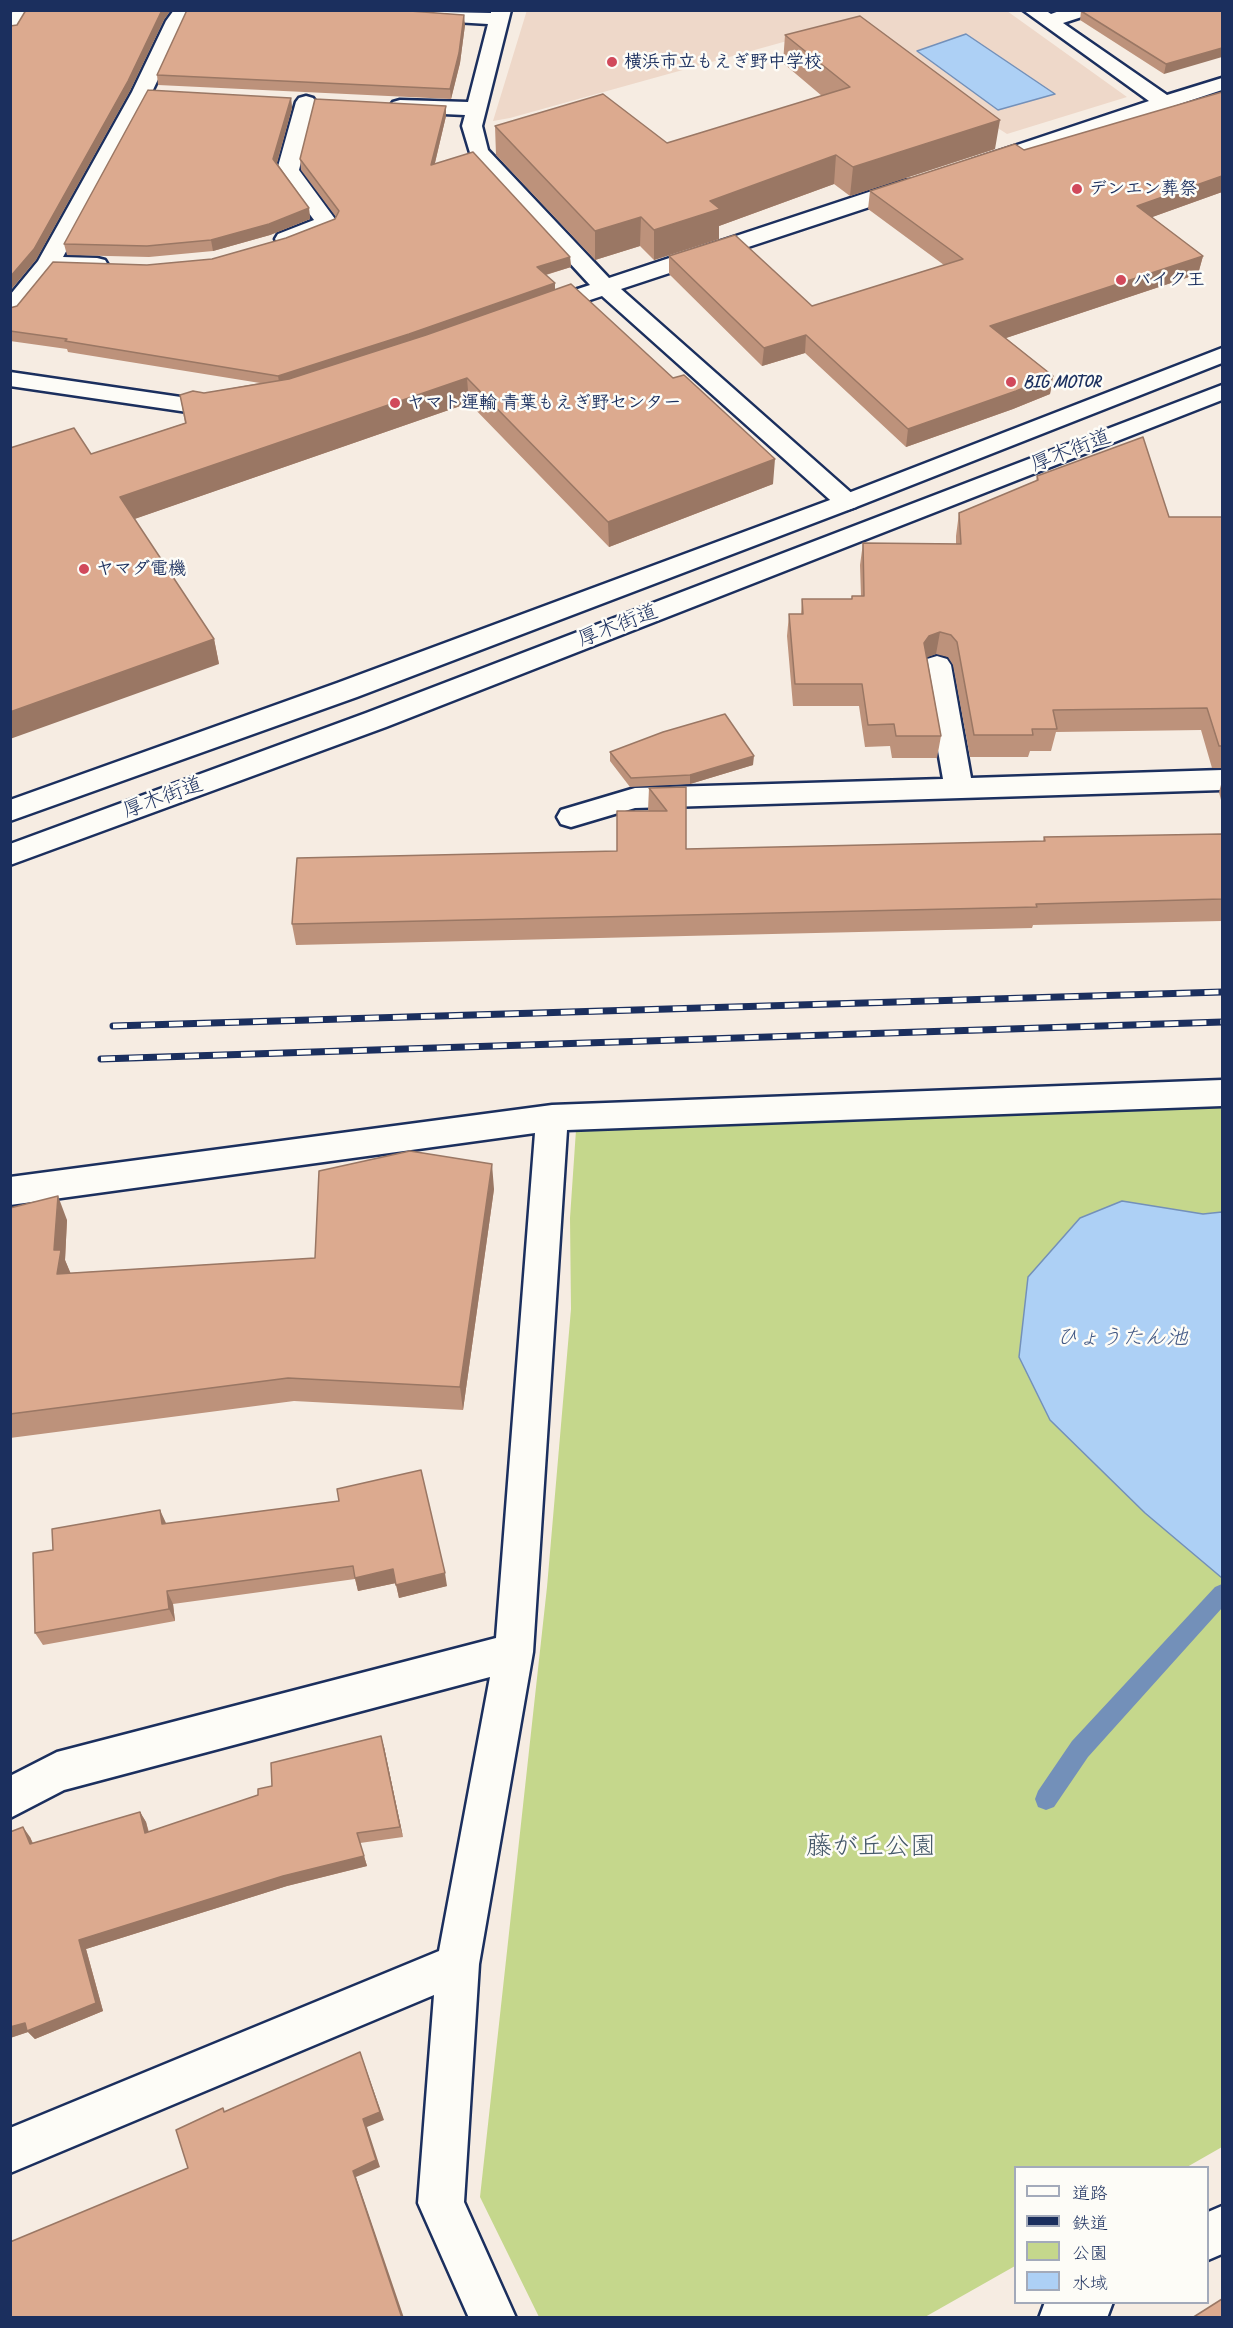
<!DOCTYPE html>
<meta charset="utf-8">
<style>
body{margin:0}
#map{position:relative;width:1233px;height:2328px;overflow:hidden;background:#f6ece2;font-family:Caveat,"Klee One",sans-serif}
canvas{display:block}
.frame{position:absolute;inset:0;border:12px solid #1b2f5e;pointer-events:none}
.legend{position:absolute;left:1014px;top:2166px;width:195px;height:138px;box-sizing:border-box;background:#fdfcf7;border:2px solid #a3aaba;margin:0;padding:8px 10px;list-style:none;font-size:18px;color:#1b2f5e}
.legend li{display:flex;align-items:center;gap:12px;height:30px}
.legend b{width:30px;border:2px solid #a3aaba}
</style>
<div id="map">
<canvas width="1233" height="2328"></canvas>
<div class="frame"></div>
<ul class="legend">
<li><b style="height:8px;background:#fdfcf7"></b>道路</li>
<li><b style="height:8px;background:#1b2f5e"></b>鉄道</li>
<li><b style="height:16px;background:#c5d78c"></b>公園</li>
<li><b style="height:16px;background:#add0f5"></b>水域</li>
</ul>
</div>
<script>
const ctx = document.querySelector('canvas').getContext('2d');
ctx.lineJoin = 'round';
function paint(path, color) { ctx.fillStyle = color; ctx.fill(path, 'evenodd'); }
const shape = rows => new Path2D(rows.map(r => 'M' + r).join(''));
function trace(path, color, width, dash) { ctx.strokeStyle = color; ctx.lineWidth = width; ctx.lineCap = dash ? 'butt' : 'round'; ctx.setLineDash(dash || []); ctx.stroke(path); }
function write(font, color, halo, rows, align = 'center') {
  ctx.font = font + ' Caveat,"Klee One",sans-serif'; ctx.lineWidth = 5; ctx.setLineDash([]); ctx.textBaseline = 'middle'; ctx.strokeStyle = halo; ctx.fillStyle = color; for (const [text, x, y, turn = 0] of rows) {
    ctx.save(); ctx.translate(x, y); ctx.rotate((+turn || 0) * Math.PI / 180); ctx.textAlign = isNaN(turn) ? turn : align; if (halo) ctx.strokeText(text, 0, 0); ctx.fillText(text, 0, 0); ctx.restore();
  }
}
paint(shape([
 [527,10,1007,11,1127,97,1007,134,841,26,510,118,493,121]
]), '#eed8c9');
paint(shape([
 [1222,1105,1222,2147,1187,2167,1016,2168,1015,2266,925,2317,539,2317,480,2197,547,1587,571,1309,570,1218,576,1130]
]), '#c5d78c');
const water = shape([
 [966,34,1055,94,998,110,917,51,966,34],
 [1122,1201,1203,1214,1222,1212,1222,1578,1145,1513,1050,1420,1019,1357,1028,1277,1080,1218,1122,1201]
]);
paint(water, '#add0f5');
trace(water, '#7390b9', 1.5);
paint(shape([
 [1222,1584,1222,1608,1088,1757,1054,1807,1046,1810,1038,1807,1035,1799,1038,1791,1072,1741,1215,1587,1222,1584]
]), '#7390b9');
const street = shape([
 [14,10,33,10,17,34,10,36,10,15,14,10],
 [174,10,194,10,185,22,152,92,63,257,97,258,105,260,108,265,105,270,97,272,54,270,18,315,10,317,10,295,38,261,132,92,166,21,174,10],
 [347,10,491,13,491,10,511,10,482,126,488,150,609,278,902,181,910,180,918,181,921,186,918,191,621,289,856,497,860,502,856,507,847,510,838,507,602,296,548,314,540,316,532,314,529,309,532,304,590,285,471,156,462,126,465,115,400,112,393,110,390,106,393,102,400,100,468,102,488,24,356,16,349,14,347,10],
 [1023,10,1045,10,1051,14,1062,10,1093,10,1091,14,1063,23,1167,95,1222,78,1222,90,986,168,979,170,972,168,968,164,972,160,1149,101,1023,10],
 [306,96,313,98,316,102,299,170,338,223,335,228,286,246,278,244,275,239,278,234,314,220,277,170,296,102,299,98,306,96],
 [10,372,208,401,225,398,233,400,237,405,233,410,208,415,10,386,10,372],
 [937,656,947,659,951,665,971,778,1222,770,1222,790,635,808,571,827,561,824,557,817,561,810,635,788,943,779,923,665,927,659,937,656],
 [1222,1080,1222,1106,567,1130,533,1652,479,1964,464,2202,516,2318,469,2318,418,2203,434,1995,10,2173,10,2128,439,1951,490,1677,64,1790,10,1818,10,1776,57,1752,496,1638,535,1133,10,1205,10,1177,552,1105,1222,1080]
]);
const secondary = shape([
 [1222,2206,1222,2254,1208,2260,1208,2212,1222,2206],
 [1045,2302,1113,2302,1107,2318,1039,2318,1045,2302]
]);
const highway = shape([
 [1222,348,1222,363,856,507,357,697,10,821,10,800,337,683,838,497,1222,348],
 [1222,385,1222,400,386,727,10,865,10,844,366,713,1222,385]
]);
trace(street, '#1b2f5e', 5);
trace(secondary, '#1b2f5e', 5);
trace(highway, '#1b2f5e', 5);
paint(street, '#fdfcf7');
paint(secondary, '#fdfcf7');
paint(highway, '#fdfcf7');
const rail = shape([
 [113,1026,1222,992],
 [101,1059,1222,1022]
]);
trace(rail, '#1b2f5e', 7);
trace(rail, '#fdfcf7', 4.5, [14]);
paint(shape([
 [1222,10,1164,74,1080,20,1081,11],
 [465,25,460,63,451,99,158,85,157,75],
 [785,35,995,149,850,196,834,184,719,226,719,239,654,260,640,246,595,260,496,155,495,126,667,143,822,96,783,63],
 [1222,92,1222,192,1152,217,1203,256,1198,274,1006,338,1053,376,1050,394,1013,409,906,447,805,353,762,366,669,274,669,256,812,306,944,265,868,209,870,191,1024,150],
 [291,98,292,108,277,163,309,208,310,219,270,235,213,251,149,257,67,255,64,244],
 [446,106,446,116,435,163,570,257,571,267,546,275,555,289,773,484,609,547,469,403,134,519,214,639,219,664,91,454,185,423,180,395,204,393,260,383,68,352,67,349,10,341,10,308,147,265,212,259,286,238,335,219,336,217,301,170,300,159],
 [1037,476,1169,517,1222,517,1222,768,1212,768,1201,730,1056,732,1051,751,1030,751,1028,757,970,757,953,665,948,657,936,654,927,657,941,736,937,758,892,758,890,746,865,747,859,706,793,706,787,636,789,614,801,614,802,599,852,599,852,596,861,596,860,565,863,543,956,544,956,536,959,513,1036,481],
 [610,752,753,765,690,784,630,787,610,761],
 [1222,781,1222,804,1219,792],
 [686,787,686,849,1043,841,1044,837,1222,834,1222,921,1033,925,1032,928,296,945,292,924,617,851,649,811,648,810,649,788],
 [494,1189,463,1410,294,1401,10,1438,10,1208,67,1220,65,1260,70,1273,315,1258],
 [166,1524,447,1586,399,1598,396,1583,358,1591,355,1579,173,1604,175,1621,43,1645,35,1633,53,1550],
 [384,1747,403,1837,360,1843,367,1866,287,1886,86,1949,103,2011,35,2039,28,2032,10,2038,10,1832,30,1837,33,1843,140,1812,146,1822,149,1832,258,1795,272,1786]
]), '#bd927b');
paint(shape([
 [162,10,171,10,164,20,130,91,36,260,10,291,10,277],
 [464,15,465,25,460,63,451,99,450,89],
 [1222,48,1222,57,1164,74,1166,64],
 [291,98,292,108,275,169,273,159],
 [446,106,446,116,432,175,431,165],
 [1000,120,995,149,850,196,853,167],
 [836,155,834,184,719,226,719,239,654,260,654,230,710,201],
 [1222,176,1222,192,1133,224,1137,206],
 [309,208,310,219,270,235,213,251,211,240],
 [641,217,640,246,595,260,595,231],
 [1203,256,1198,274,988,344,990,326],
 [570,257,571,267,538,277,537,267],
 [555,283,555,294,280,387,278,376],
 [806,335,805,353,762,366,764,348],
 [1053,376,1050,394,1013,409,906,447,908,429],
 [467,378,469,403,126,522,120,497],
 [775,459,773,484,609,547,608,522],
 [940,632,936,654,925,658,924,643,929,636],
 [214,639,219,664,10,739,10,712],
 [754,756,753,765,690,784,690,775],
 [492,1164,494,1189,463,1410,460,1387],
 [58,1196,67,1220,65,1260,71,1274,57,1274,54,1250],
 [160,1510,166,1523,167,1538,162,1524],
 [393,1569,396,1583,358,1591,355,1578],
 [445,1573,447,1586,399,1598,396,1585],
 [167,1591,173,1604,175,1621,169,1609],
 [381,1736,384,1747,403,1837,400,1827],
 [140,1812,146,1822,151,1843,145,1833],
 [23,1827,30,1837,37,1855,30,1844],
 [357,1833,367,1866,287,1886,86,1949,103,2011,35,2039,28,2032,10,2038,10,2027,79,1940],
 [360,2052,384,2120,367,2127,380,2167,356,2177,404,2318,402,2318,353,2171,363,2119]
]), '#9a7764');
const building = shape([
 [26,10,162,10,128,81,34,249,10,277,10,26,17,25,26,10],
 [187,10,396,10,464,15,459,53,450,89,157,75,187,10],
 [1222,10,1222,48,1166,64,1081,11,1222,10],
 [860,16,1000,120,853,167,836,155,710,201,720,209,654,230,641,217,595,231,495,126,603,94,667,143,850,87,785,35,860,16],
 [148,90,291,98,273,159,309,208,269,224,211,240,147,246,64,244,148,90],
 [1222,92,1222,176,1137,206,1203,256,990,326,1053,376,1016,391,908,429,806,335,764,348,669,256,735,235,812,306,963,259,870,191,1015,144,1024,150,1222,92],
 [315,99,446,106,431,165,473,152,570,257,537,267,555,283,409,334,278,376,65,341,67,339,10,331,10,308,17,306,53,262,147,265,212,259,286,238,335,219,339,211,300,159,315,99],
 [571,284,673,378,684,375,775,459,608,522,467,378,120,497,214,639,10,712,10,448,74,428,91,454,186,423,180,395,193,391,204,393,289,379,426,335,571,284],
 [1143,437,1169,517,1222,517,1222,746,1219,746,1207,708,1053,710,1057,729,1032,729,1033,735,974,735,957,642,951,635,940,632,929,636,924,643,941,736,896,736,894,724,868,725,862,684,795,684,789,614,803,614,802,599,852,599,852,596,864,596,863,543,961,544,959,513,1038,480,1037,476,1143,437],
 [725,714,754,756,690,775,631,778,610,752,663,732,725,714],
 [686,787,686,849,1045,841,1044,837,1222,834,1222,899,1036,904,1037,907,292,924,297,858,617,851,617,811,667,811,649,788,686,787],
 [410,1151,492,1164,460,1387,288,1378,10,1414,10,1208,58,1196,54,1250,61,1250,57,1274,315,1258,319,1171,410,1151],
 [421,1470,445,1573,396,1585,393,1569,355,1578,353,1566,167,1591,169,1609,35,1633,33,1553,53,1550,52,1529,160,1510,162,1524,339,1501,337,1489,421,1470],
 [381,1736,400,1827,357,1833,364,1856,283,1876,79,1940,96,2003,27,2031,25,2023,10,2027,10,1832,23,1827,30,1844,140,1812,145,1833,258,1795,258,1789,272,1786,271,1763,381,1736],
 [360,2052,380,2112,363,2119,376,2160,353,2171,402,2318,10,2318,10,2242,188,2168,176,2130,223,2108,224,2112,360,2052],
 [1222,2299,1222,2318,1192,2318,1222,2299]
]);
paint(building, '#dcaa8f');
trace(building, '#9a7764', 1.5);
for (const [x, y, r, color] of [
 [612,62,6,"#d1495b"],
 [1077,189,6,"#d1495b"],
 [1121,280,6,"#d1495b"],
 [1011,382,6,"#d1495b"],
 [395,403,6,"#d1495b"],
 [84,569,6,"#d1495b"]
]) { const dot = new Path2D(); dot.arc(x, y, r, 0, 2 * Math.PI); ctx.fillStyle = color; ctx.fill(dot); trace(dot, '#fdfcf7', 2); }
write('bold 18px', '#1b2f5e', '#fdfcf7', [
 ["横浜市立もえぎ野中学校",624,62],
 ["デンエン葬祭",1089,189],
 ["バイク王",1133,280],
 ["BIG MOTOR",1023,382],
 ["ヤマト運輸 青葉もえぎ野センター",407,403],
 ["ヤマダ電機",96,569]
], 'left');
write('21px', '#1b2f5e', '#fdfcf7', [
 ["厚木街道",1071,451,-21],
 ["厚木街道",618,626,-21],
 ["厚木街道",163,798,-20]
]);
write('italic 22px', '#405784', '#fdfcf7', [
 ["ひょうたん池",1122,1338]
]);
write('26px', '#46596a', '#fdfcf7', [
 ["藤が丘公園",871,1847]
]);
</script>
